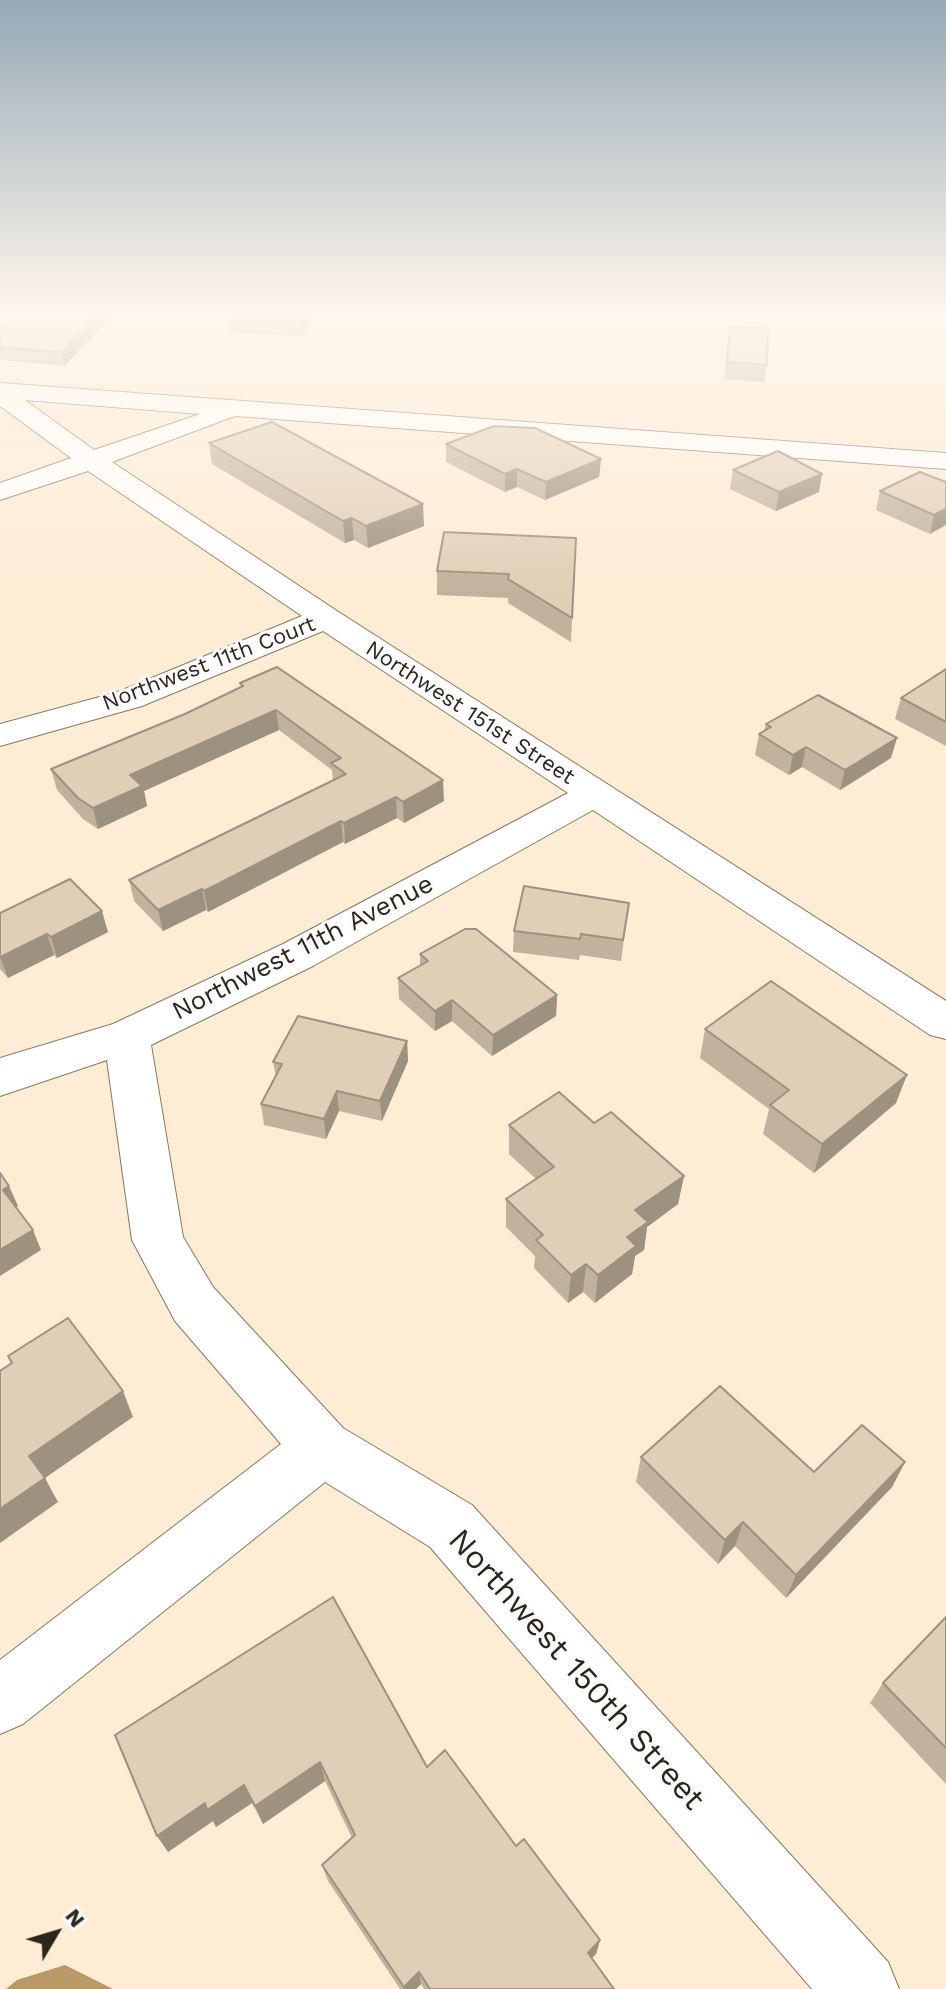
<!DOCTYPE html>
<style>
body{margin:0}
#map{position:relative;width:946px;height:1989px;overflow:hidden;background:#feecd4;font-family:"Work Sans",sans-serif}
canvas{display:block}
.north{position:absolute;left:16px;top:1893px;width:80px;height:80px;-webkit-text-stroke:6px #fcfcfc;paint-order:stroke;rotate:52deg;font-size:22px;font-weight:700;line-height:32px;text-align:center;color:#2b251c}
.north::after{content:'';display:block;margin:auto;width:28px;height:36px;background:#2b251c;clip-path:polygon(50% 0,100% 100%,50% 72%,0 100%)}
</style>
<div id="map">
<canvas width="946" height="1989"></canvas>
<div class="north">N</div>
</div>
<script>
const ctx = document.querySelector('canvas').getContext('2d');
ctx.lineJoin = 'round';
function paint(path, color) { ctx.fillStyle = color; ctx.fill(path, 'evenodd'); }
const shape = rows => new Path2D(rows.map(r => 'M' + r).join(''));
function trace(path, color, width, dash) { ctx.strokeStyle = color; ctx.lineWidth = width; ctx.lineCap = dash ? 'butt' : 'round'; ctx.setLineDash(dash || []); ctx.stroke(path); }
function write(font, color, halo, rows, align = 'center') {
  ctx.font = font + ' "Work Sans",sans-serif'; ctx.lineWidth = 6; ctx.setLineDash([]); ctx.textBaseline = 'middle'; ctx.strokeStyle = halo; ctx.fillStyle = color; for (const [text, x, y, turn = 0] of rows) {
    ctx.save(); ctx.translate(x, y); ctx.rotate((+turn || 0) * Math.PI / 180); ctx.textAlign = isNaN(turn) ? turn : align; if (halo) ctx.strokeText(text, 0, 0); ctx.fillText(text, 0, 0); ctx.restore();
  }
}
paint(shape([
 [65,1965,113,1989,6,1989,17,1980]
]), '#ba9969');
const minor = shape([
 [0,383,946,453,946,469,235,416,112,462,337,611,946,1001,946,1039,930,1035,593,810,313,966,151,1045,183,1237,213,1287,343,1428,472,1505,888,1962,899,1989,812,1989,430,1547,325,1482,23,1724,0,1734,0,1660,281,1444,175,1321,132,1240,107,1060,0,1096,0,1058,113,1024,283,944,568,793,323,631,142,706,0,746,0,724,118,692,302,616,88,471,0,500,0,483,71,458,0,406,0,383],
 [25,400,200,414,94,450,25,400]
]);
trace(minor, '#877862', 2);
paint(minor, '#fff');
paint(shape([
 [114,314,64,366,0,360,0,332],
 [229,314,317,314,300,337,231,332],
 [730,326,767,365,764,382,724,379],
 [209,443,424,526,368,548,354,540,345,543,212,464],
 [446,444,601,459,599,477,545,500,517,487,505,492,446,462],
 [733,470,819,492,776,511,730,489],
 [946,482,930,534,876,510,880,491],
 [576,538,571,642,508,603,508,598,437,595,437,571],
 [946,669,946,746,895,719,901,698],
 [240,683,444,801,404,823,397,818,345,844,343,842,208,912,206,910,163,931,134,901,129,880,333,781,332,770,279,730,144,791,147,806,98,829,83,819,57,790,51,769,185,714,241,687],
 [766,724,891,758,840,790,802,767,789,775,755,755,759,734,764,731],
 [629,903,621,961,580,955,579,960,513,952,514,931],
 [0,913,108,932,57,958,54,955,8,978,0,969],
 [420,954,557,995,556,1016,492,1056,452,1021,435,1031,399,999,398,978,420,965],
 [705,1029,896,1103,814,1173,763,1134,769,1109,700,1058],
 [407,1041,408,1061,382,1121,339,1111,326,1139,264,1125,261,1104,276,1076,273,1062],
 [594,1123,684,1176,678,1204,647,1227,644,1250,635,1256,632,1274,595,1303,583,1292,568,1303,534,1268,535,1256,506,1227,506,1199,536,1179,509,1154,509,1125],
 [641,1457,814,1472,905,1462,892,1487,786,1598,735,1546,718,1564,636,1482],
 [946,1617,946,1784,870,1703,883,1683],
 [115,1735,427,1767,516,1846,600,1940,596,1954,592,1958,614,1989,424,1989,421,1984,416,1989,400,1989,328,1881,322,1865,352,1838,325,1781,263,1824,252,1803,216,1827,213,1821,168,1852]
]), '#c1b29d');
paint(shape([
 [99,314,114,314,64,366,61,352],
 [299,314,317,314,300,337,298,315],
 [601,459,599,477,545,500,546,482],
 [517,469,517,487,505,492,505,474],
 [822,474,819,492,776,511,779,492],
 [423,504,424,526,368,548,366,526],
 [946,509,946,525,930,534,934,515],
 [352,518,354,540,345,543,343,521],
 [276,710,279,730,144,791,147,806,98,829,93,808,130,775],
 [897,738,891,758,840,790,845,770],
 [806,747,802,767,789,775,793,755],
 [443,780,444,801,404,823,403,802],
 [396,797,397,818,345,844,344,823],
 [341,821,343,842,208,912,204,891],
 [202,889,206,910,163,931,158,910],
 [102,911,108,932,57,958,51,937],
 [47,934,54,955,8,978,0,957],
 [557,995,556,1016,492,1056,493,1035],
 [452,1000,452,1021,435,1031,435,1011],
 [407,1041,408,1061,382,1121,380,1101],
 [907,1075,896,1103,814,1173,822,1144],
 [337,1091,339,1111,326,1139,324,1119],
 [684,1176,678,1204,647,1227,644,1250,635,1256,632,1274,595,1303,598,1275,627,1237,635,1210],
 [9,1186,18,1206,11,1210,3,1190],
 [33,1230,41,1250,0,1276,0,1250],
 [586,1264,583,1292,568,1303,571,1275],
 [123,1391,133,1417,45,1478,58,1502,0,1543,0,1509,29,1456],
 [905,1462,892,1487,786,1598,796,1575],
 [743,1522,735,1546,718,1564,725,1540],
 [320,1762,325,1781,263,1824,255,1806],
 [244,1785,252,1803,216,1827,213,1821,168,1852,157,1836,205,1803],
 [600,1940,596,1954,584,1966,588,1953],
 [419,1972,421,1984,416,1989,405,1989,404,1987]
]), '#9d917f');
const building = shape([
 [17,314,99,314,61,352,0,347,0,332,17,314],
 [730,326,768,328,767,365,727,362,730,326],
 [272,422,423,504,366,526,352,518,343,521,209,443,272,422],
 [494,426,535,428,601,459,546,482,517,469,505,474,446,444,494,426],
 [778,451,822,474,779,492,733,470,778,451],
 [920,472,946,482,946,509,934,515,880,491,920,472],
 [444,532,576,538,572,618,508,579,509,574,437,571,444,532],
 [277,667,443,780,403,802,396,797,344,823,341,821,204,891,202,889,158,910,129,880,346,774,331,763,341,758,276,710,130,775,142,786,93,808,78,798,51,769,185,714,243,686,240,683,277,667],
 [946,669,946,722,901,698,946,669],
 [818,695,897,738,845,770,806,747,793,755,759,734,771,727,766,724,818,695],
 [70,879,102,911,51,937,47,934,0,957,0,913,70,879],
 [524,886,629,903,623,940,581,934,580,939,514,931,524,886],
 [465,929,476,929,557,995,493,1035,452,1000,435,1011,398,978,428,961,420,954,465,929],
 [771,981,907,1075,822,1144,770,1105,789,1090,705,1029,771,981],
 [298,1016,407,1041,380,1101,337,1091,324,1119,261,1104,282,1064,273,1062,298,1016],
 [559,1092,594,1123,611,1112,684,1176,635,1210,648,1222,627,1237,636,1246,598,1275,586,1264,571,1275,536,1240,543,1235,506,1199,554,1167,509,1125,559,1092],
 [0,1173,9,1186,3,1190,33,1230,0,1250,0,1173],
 [68,1318,123,1391,29,1456,45,1478,0,1509,0,1371,12,1363,8,1356,68,1318],
 [720,1386,814,1472,862,1425,905,1462,796,1575,743,1522,725,1540,641,1457,720,1386],
 [333,1597,427,1767,445,1750,516,1846,524,1839,600,1940,588,1953,614,1989,430,1989,419,1972,404,1987,322,1865,355,1835,320,1762,255,1806,244,1785,207,1810,205,1803,157,1836,115,1735,333,1597],
 [946,1617,946,1748,883,1683,946,1617]
]);
paint(building, '#e0cfb6');
trace(building, '#9d917f', 2);
const sky = ctx.createLinearGradient(0, 0, 0, 593);
sky.addColorStop(0, '#95a9b5');
sky.addColorStop(0.53, '#fff6ec');
sky.addColorStop(1, '#fff6ec00');
ctx.fillStyle = sky;
ctx.fillRect(0, 0, 946, 593);
write('22px', '#2b251c', '#fcfcfc', [
 ["Northwest 11th Court",209,664,-21],
 ["Northwest 151st Street",470,713,33]
]);
write('26px', '#2b251c', '#fcfcfc', [
 ["Northwest 11th Avenue",303,948,-27]
]);
write('32px', '#2b251c', '#fcfcfc', [
 ["Northwest 150th Street",576,1670,48]
]);
</script>
